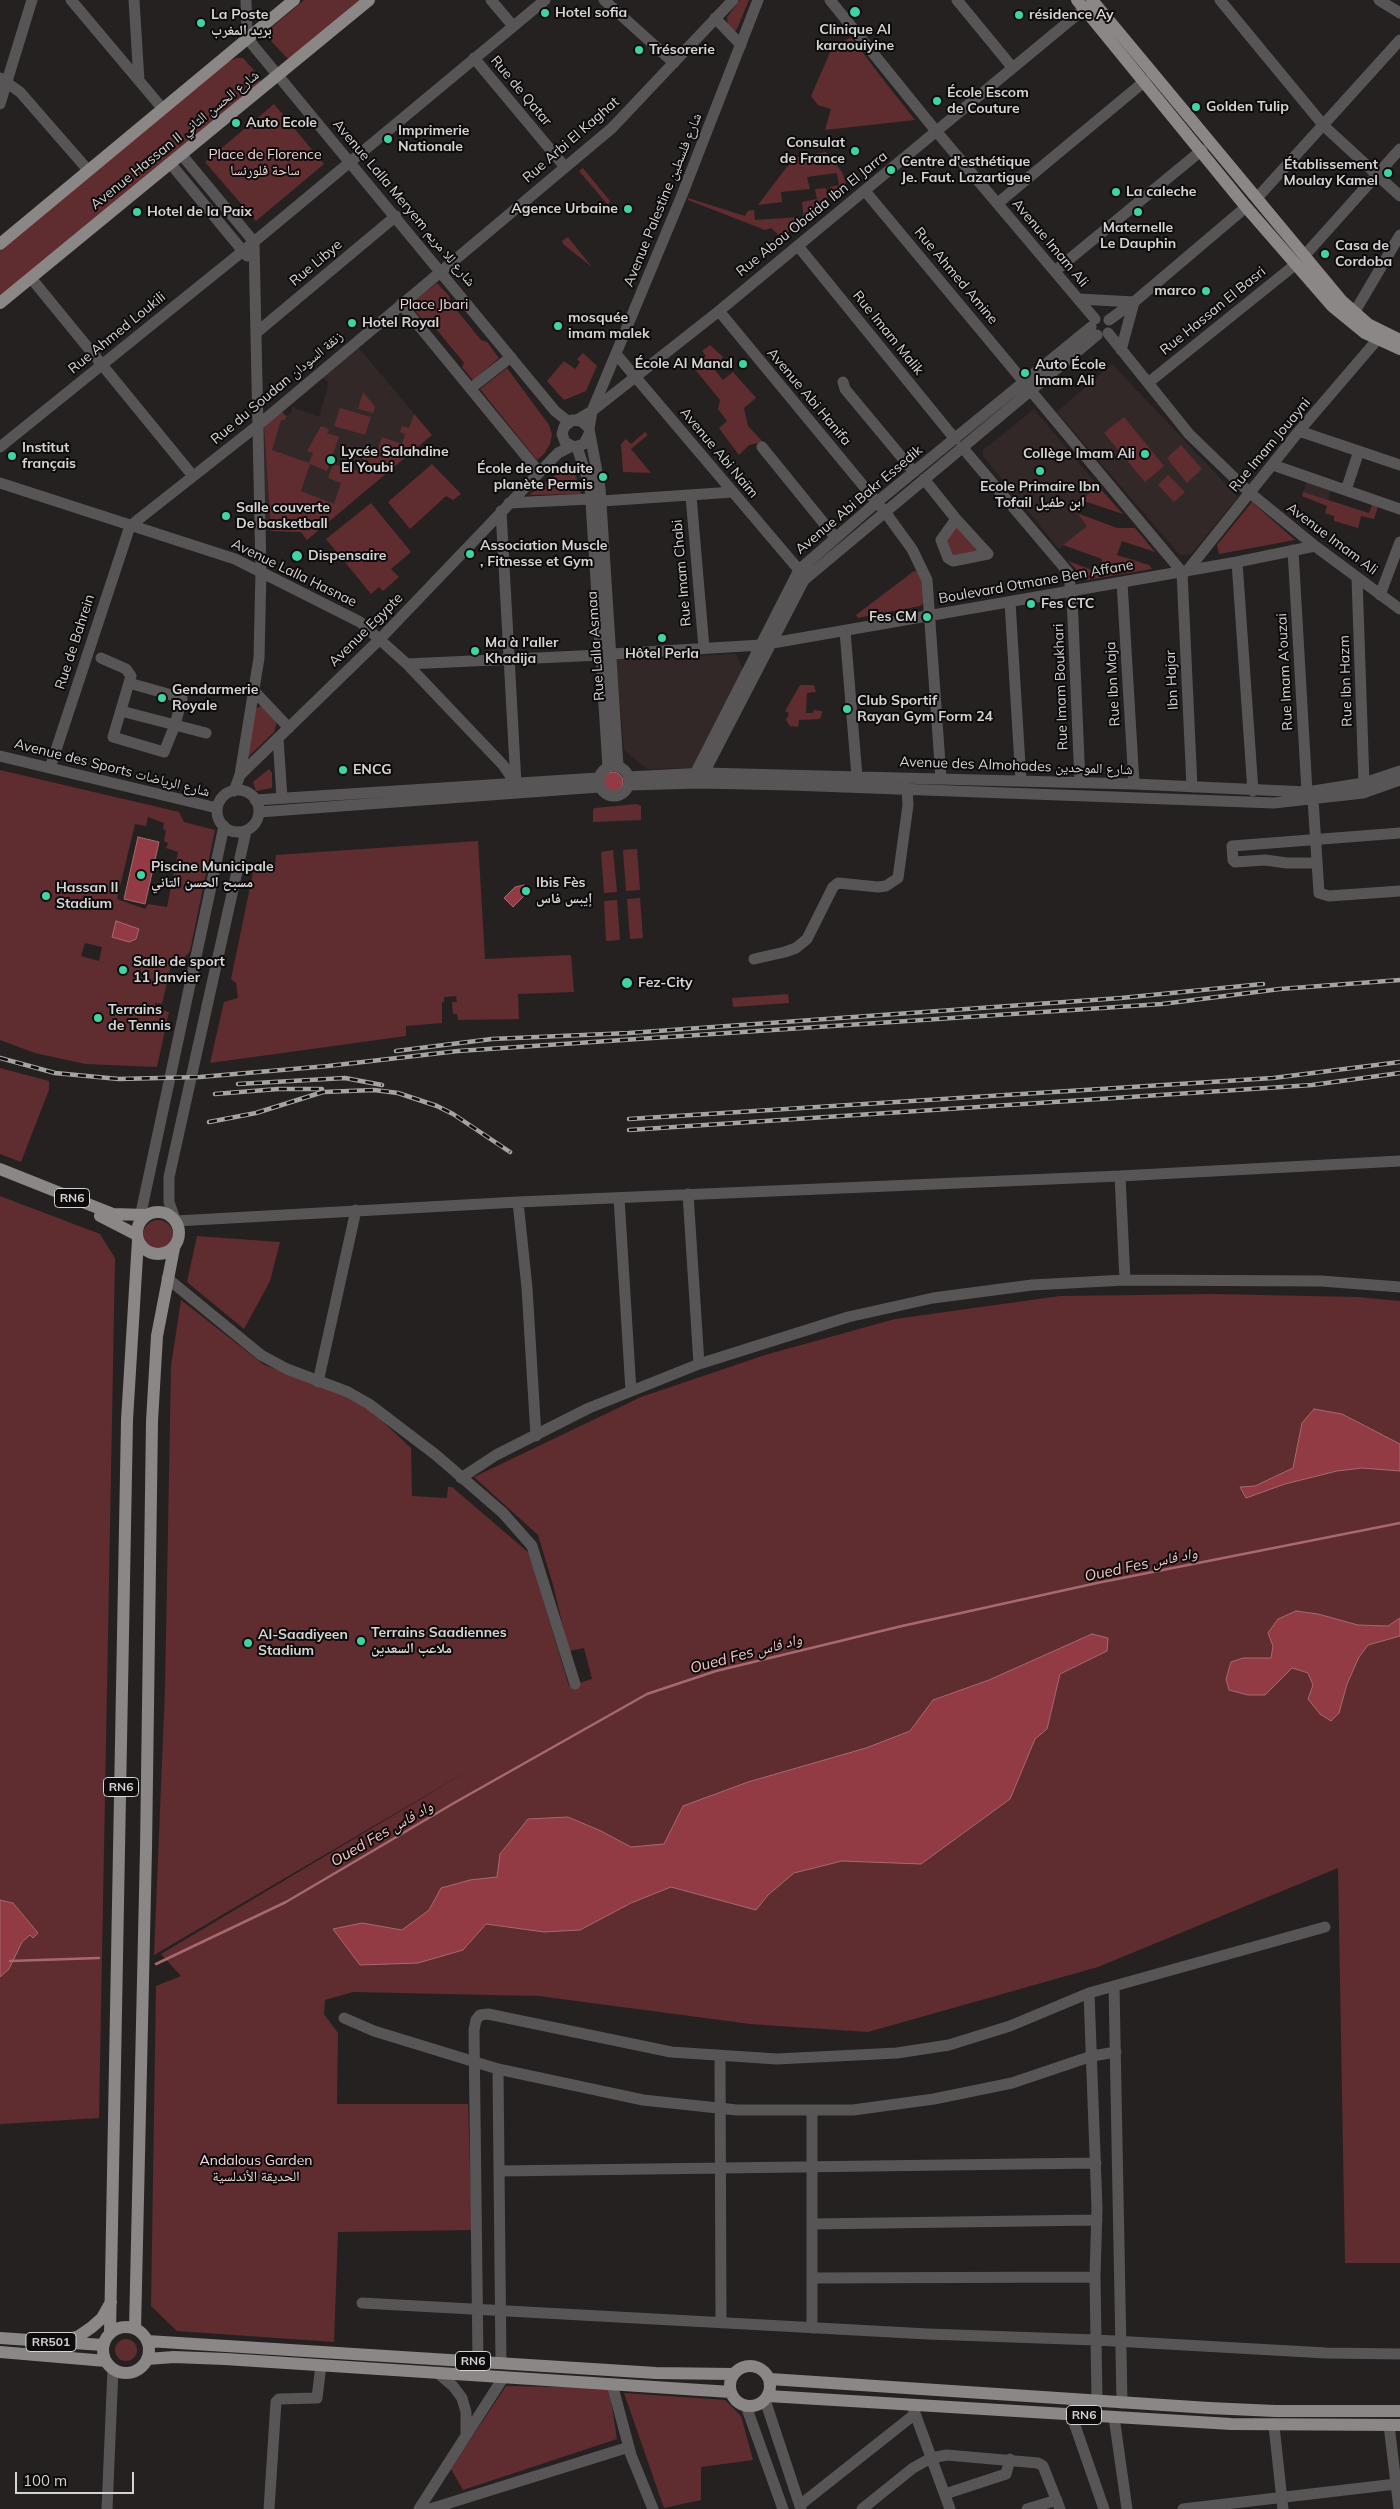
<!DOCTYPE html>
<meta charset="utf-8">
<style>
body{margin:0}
#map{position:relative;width:1400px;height:2509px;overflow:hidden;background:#262121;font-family:Mulish,sans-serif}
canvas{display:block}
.scale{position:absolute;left:15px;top:2472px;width:119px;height:22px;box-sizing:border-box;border:2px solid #d6d3d3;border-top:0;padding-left:6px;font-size:15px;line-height:18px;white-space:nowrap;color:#d6d3d3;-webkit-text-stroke:4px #0d0b0b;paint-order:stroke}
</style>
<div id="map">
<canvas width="1400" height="2509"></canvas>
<div class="scale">100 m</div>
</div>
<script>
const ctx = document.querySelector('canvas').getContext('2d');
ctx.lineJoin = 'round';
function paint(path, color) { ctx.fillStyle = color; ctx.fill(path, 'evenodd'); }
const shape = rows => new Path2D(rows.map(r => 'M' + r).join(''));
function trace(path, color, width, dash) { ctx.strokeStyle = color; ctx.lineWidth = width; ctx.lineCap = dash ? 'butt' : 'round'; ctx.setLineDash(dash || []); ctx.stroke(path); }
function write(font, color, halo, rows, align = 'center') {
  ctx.font = font + ' Mulish,"Noto Naskh Arabic",sans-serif'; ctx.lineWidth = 4; ctx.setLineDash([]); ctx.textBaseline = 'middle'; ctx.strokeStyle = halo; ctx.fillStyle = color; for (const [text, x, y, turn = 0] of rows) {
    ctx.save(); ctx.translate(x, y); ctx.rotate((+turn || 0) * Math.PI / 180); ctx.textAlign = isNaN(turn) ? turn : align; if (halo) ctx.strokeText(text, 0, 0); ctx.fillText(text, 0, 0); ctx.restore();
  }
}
paint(shape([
 [358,347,432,435,307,540,301,532,267,531,258,430,281,411,286,416,292,412,292,407,319,417,329,383,322,377],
 [1112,364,1238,497,1191,554,1180,555,1057,412],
 [1034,409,1098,486,1073,507,1087,526,1059,549,983,456,983,450],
 [1307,481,1331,489,1328,500,1303,492],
 [736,654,744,671,696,768,647,769,624,750,616,659]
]), '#332828');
paint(shape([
 [304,0,368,0,291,60,286,57,272,42,269,33,271,28],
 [740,0,749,0,737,29,734,32,728,25,727,17],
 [851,37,879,74,915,120,825,130,831,109,818,105,811,96,832,48],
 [237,58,243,58,260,77,260,84,0,302,0,251,227,62],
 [274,104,324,164,256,221,205,162],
 [826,152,842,172,847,186,832,197,830,187,839,185,837,173,807,177,810,189,781,192,782,202,758,205,786,168,798,157],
 [583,168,610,201,608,205,579,171],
 [826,188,828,200,804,221,802,202,817,199,815,189],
 [688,198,745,216,748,211,754,210,755,220,800,217,801,221,782,238,771,228,765,230,688,200],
 [568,237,592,267,564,245,562,241],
 [437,283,449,296,450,302,481,340,487,342,499,358,473,380,462,367,464,363,428,319,421,318,410,304],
 [710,345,723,357,714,369,723,380,733,372,756,398,744,408,748,426,763,442,749,445,739,455,719,428,727,421,718,409,720,400,693,367,706,356,702,351],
 [583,353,597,366,586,391,564,400,547,381,564,361,575,369,580,362,577,359],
 [507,368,549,425,552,434,550,444,544,454,537,460,480,389],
 [363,392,375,407,373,413,358,409],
 [340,408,371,417,365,435,334,426],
 [281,411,286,416,285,420,281,420,272,450,309,463,313,453,307,451,321,426,329,429,327,433,339,437,327,471,310,464,301,491,334,504,341,483,328,478,333,464,366,473,369,461,362,459,364,453,376,454,382,437,402,444,405,434,400,432,402,426,409,428,414,414,432,435,307,540,301,532,271,531,264,425],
 [1124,417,1164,466,1145,482,1104,433],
 [645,432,648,435,631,449,651,473,623,472,621,444,626,439,631,444],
 [1181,445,1202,469,1187,483,1167,458],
 [572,463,581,494,529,495],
 [432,464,461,494,453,500,446,496,410,529,388,502],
 [1168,475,1185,492,1174,502,1158,485],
 [1098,486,1123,514,1081,500],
 [1303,492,1369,513,1372,505,1378,507,1374,519,1361,516,1358,528,1334,521,1334,516,1325,513,1327,506,1302,496],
 [1252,502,1295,540,1219,554,1217,545],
 [371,503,411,552,391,569,399,577,383,591,379,587,371,594,326,539],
 [1077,513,1117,528,1135,528,1155,552,1122,541,1117,555,1149,565,1152,569,1087,580,1068,561,1100,573,1102,559,1063,545,1087,526],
 [957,521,982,551,951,558,944,537],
 [914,571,918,572,924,588,925,602,920,606,858,618,856,615],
 [800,685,814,685,816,692,807,693,806,713,813,713,814,710,822,711,822,713,820,719,799,720,798,727,790,726,786,720,789,713,785,711],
 [261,706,270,711,277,721,274,732,242,763,251,711],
 [269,769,272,773,272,788,256,791,253,782],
 [0,770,179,812,184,822,215,830,190,951,184,958,173,957,162,1004,155,1003,155,1008,169,1012,157,1067,85,1064,35,1053,0,1040],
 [148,817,164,823,163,829,166,831,164,841,168,843,166,848,178,852,167,907,148,904,145,909,117,899,135,824,146,826],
 [85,943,102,947,99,961,81,956],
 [637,804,641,806,641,820,593,822,593,809,595,808],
 [478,841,485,959,571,955,574,992,518,994,519,1019,458,1020,457,1014,453,1014,452,1002,457,1002,456,996,444,997,444,1002,442,1002,442,1023,406,1026,406,1036,210,1063,224,1002,238,998,236,983,231,979,254,868,275,866,276,855],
 [637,849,640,890,626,891,623,850],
 [613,850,617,892,604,893,601,852],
 [640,898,643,938,630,939,627,899],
 [617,900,620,940,606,941,604,901],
 [788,994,789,1003,733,1007,732,998],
 [0,1068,49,1081,49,1090,21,1162,0,1154],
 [0,1196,100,1234,115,1258,99,2118,0,2124],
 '143 1235a15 15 0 1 1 30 0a15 15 0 1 1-30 0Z',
 [197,1236,280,1242,270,1281,244,1329,187,1282],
 [1213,1294,1358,1297,1400,1301,1400,2263,1345,2263,1338,1868,1098,1967,868,2032,750,2024,539,1996,353,1992,325,2000,324,2014,338,2033,337,2104,468,2104,472,2230,338,2232,334,2342,177,2331,151,2306,156,1986,181,1976,161,1954,476,1766,154,1955,165,1690,171,1366,181,1300,263,1364,364,1404,411,1448,412,1496,447,1498,448,1487,452,1487,529,1553,569,1686,592,1679,584,1648,569,1651,553,1585,538,1535,474,1477,641,1397,765,1355,895,1319,1060,1296],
 '115 2350a11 11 0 1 1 22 0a11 11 0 1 1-22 0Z',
 [506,2386,609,2388,617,2439,463,2490,451,2469],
 [624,2393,725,2400,741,2416,753,2460,701,2467,701,2500,664,2508]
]), '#5f2c30');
const water = shape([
 '603 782a10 10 0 1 1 20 0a10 10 0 1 1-20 0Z',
 [138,837,159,842,145,904,124,899,138,837],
 [524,885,524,896,513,907,504,898,515,887,524,885],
 [116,921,139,929,136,939,129,942,112,937,116,921],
 [1314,1409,1342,1414,1400,1444,1400,1471,1362,1468,1337,1471,1285,1484,1246,1498,1240,1487,1255,1486,1293,1468,1302,1423,1314,1409],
 [1296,1611,1318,1614,1358,1625,1388,1626,1400,1618,1400,1636,1368,1645,1359,1657,1347,1684,1339,1713,1331,1721,1320,1714,1308,1699,1313,1685,1308,1673,1292,1668,1265,1695,1248,1695,1229,1690,1226,1679,1231,1662,1243,1658,1271,1658,1273,1646,1268,1633,1278,1619,1296,1611],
 [1092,1634,1108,1638,1107,1651,1060,1674,1047,1729,1035,1739,1010,1799,921,1864,842,1861,794,1873,768,1895,756,1910,671,1887,631,1903,580,1930,544,1932,486,1924,463,1950,418,1963,360,1965,333,1929,362,1923,402,1930,429,1910,441,1888,470,1880,497,1877,500,1854,528,1819,568,1817,601,1831,631,1847,664,1844,683,1806,748,1782,866,1748,910,1731,933,1700,989,1680,1092,1634],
 [0,1900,13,1903,38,1933,33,1938,30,1935,22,1942,9,1969,0,1977,0,1900]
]);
paint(water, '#933b44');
trace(water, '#a7696f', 1);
trace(shape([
 [10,1961,99,1958],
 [156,1964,286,1902,454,1803,647,1694,716,1671,902,1626,1097,1583,1400,1523]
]), '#a7696f', 2.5);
trace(shape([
 [71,0,162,108],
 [134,0,139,81],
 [246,0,247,38,555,411,569,422],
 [491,0,513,26],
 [604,0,674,63],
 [830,0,936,131,1095,319],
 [957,0,1012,67],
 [1220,0,1324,126,1400,196],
 [1379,0,1400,13],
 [715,18,741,45],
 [474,58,565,167],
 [0,78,20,92,88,170],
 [0,104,32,0],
 [181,154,254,242,261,571,259,658,240,775,234,791],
 [170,163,247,256],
 [865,191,1024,382],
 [1257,198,1400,40],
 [998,203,1145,81],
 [798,246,955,439],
 [1305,255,1400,149],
 [1055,271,1202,150],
 [31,278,193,476],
 [1079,299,1134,302,1121,350],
 [401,304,539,472],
 [719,311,885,512,912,549,927,580,941,778],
 [1354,313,1400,235],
 [1109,320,1134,302,1246,207],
 [256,333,396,216],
 [1108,333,1189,434,1250,493,1315,546,1400,609],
 [616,354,799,570],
 [843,382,845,389,914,472],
 [1148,383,1296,264],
 [471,388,511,357],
 [1031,391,1182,572,1192,787],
 [577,420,592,411,719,311,1090,4],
 [589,429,592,411,682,195,758,0],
 [1299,431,1400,465],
 [589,434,584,444,574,447,565,442,562,434,564,427,572,420,581,421,587,426,589,429,600,488,618,766],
 [0,447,243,251,545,0],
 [577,447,590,487,608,767],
 [762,447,835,537],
 [962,447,1068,572,1072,597,1080,783],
 [1273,465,1400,509],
 [924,479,956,519,941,540,948,558,953,561,988,554],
 [0,483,235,559,360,622,407,664,503,765,516,784],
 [1346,490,1359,451],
 [691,496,704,648],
 [602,501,733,492],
 [509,503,590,499],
 [501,511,516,784],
 [956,519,988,554],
 [1293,550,1307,792],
 [1237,562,1253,791],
 [1187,571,1299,431,1377,340],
 [1357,578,1364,783],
 [1122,582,1134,784],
 [1380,595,1400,542],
 [1010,602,1021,781],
 [845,631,857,777],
 [612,654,761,645,1237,562,1315,546],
 [101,658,126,669,131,676,113,737,164,752,175,725,182,698,129,683],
 [407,664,601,655],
 [254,691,289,728],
 [121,711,206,733],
 [278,738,282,798],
 [0,756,217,808],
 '599 781a15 15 0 1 1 30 0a15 15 0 1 1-30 0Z',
 [50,768,130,526,257,426,612,128,733,0],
 [706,769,804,580,1097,335],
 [695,774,799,570,877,502,1091,327],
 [240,775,380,639,558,453,572,446],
 [629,777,704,773,1134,784,1307,792,1364,783,1400,771],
 [629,785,700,783,791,785,1274,803,1363,793,1400,780],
 '217 811a21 21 0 1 1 42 0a21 21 0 1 1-42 0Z',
 [1313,799,1319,893,1329,896,1400,891],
 [255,800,598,778],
 [259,812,599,787],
 [1317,863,1287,863,1265,860,1235,862,1233,860,1232,846,1400,833],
 [754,959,785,952,796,948,807,939,833,887,838,883,878,887,886,886,898,878,908,805,907,789],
 [1120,1176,1125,1280],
 [688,1194,699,1364],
 [619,1198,631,1391],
 [518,1202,527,1288,536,1436],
 [175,1219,169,1202,169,1177,246,831],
 [176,1221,518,1202,1120,1176,1400,1161],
 [139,1222,224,826],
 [167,1278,261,1355,287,1369,348,1392,369,1404,436,1455,503,1513,532,1546,575,1684],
 [318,1382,356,1210],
 [461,1478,496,1455,589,1408,699,1364,848,1317,933,1298,1032,1285,1125,1280,1321,1281,1400,1287],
 [1114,1986,1122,2403],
 [1089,1993,1097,2208,1095,2277,1097,2401],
 [344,2018,374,2031,498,2069,643,2100,737,2110,853,2110,934,2099,1012,2083,1092,2056,1116,2052],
 [720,2055,721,2323],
 [498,2069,501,2363],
 [812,2110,812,2328],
 [499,2171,1096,2163],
 [812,2224,1097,2220],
 [812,2278,1095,2277],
 [362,2303,928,2334,1096,2340,1326,2353,1400,2354],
 [478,2361,474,2030,476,2020,480,2015,488,2014,671,2052,777,2059,897,2053,949,2045,1010,2026,1089,1993,1325,1927],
 [439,2374,453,2386,462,2398,466,2412,466,2433],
 [612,2384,631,2455,653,2509],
 [765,2400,801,2509],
 [746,2406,783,2509],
 [913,2408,950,2509],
 [1071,2414,1104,2509],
 [1114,2417,1127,2509],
 [1389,2425,1399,2509],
 [1274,2426,1283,2509],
 [945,2494,1006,2474,1010,2459],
 [800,2505,915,2414],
 [107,2509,113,2369],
 [269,2509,276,2402,279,2399,317,2398,321,2365],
 [419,2509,503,2378],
 [430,2509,629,2447],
 [862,2509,913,2468,931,2458,947,2455,1038,2463,1043,2466,1060,2509],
 [1027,2509,1057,2500],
 [1183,2509,1396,2484]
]), '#575555', 11);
trace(shape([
 [1077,0,1246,207,1332,306,1365,333,1400,349],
 [1092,0,1342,301,1368,324,1400,340],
 [0,244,294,0],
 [0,303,369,0],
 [0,1169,113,1214,146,1215],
 '137 1233a21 21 0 1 1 42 0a21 21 0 1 1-42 0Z',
 [100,1216,137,1235],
 '103 2350a23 23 0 1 1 46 0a23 23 0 1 1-46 0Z',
 [135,2329,146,1849,152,1421,157,1336,174,1248],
 [110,2333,127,1420,138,1240],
 [0,2338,103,2345],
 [64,2341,79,2336,92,2327,102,2318,111,2302],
 [147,2341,656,2373,733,2374],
 [0,2352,106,2361],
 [147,2359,174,2357,225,2359,731,2392],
 '730 2386a20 20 0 1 1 40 0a20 20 0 1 1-40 0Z',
 [770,2379,1209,2408,1275,2411,1400,2411],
 [768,2396,1231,2424,1400,2425]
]), '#8c8787', 12);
const rail = shape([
 [396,1051,492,1039,629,1033,1121,998,1263,984],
 [0,1058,55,1073,119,1079,200,1077,328,1066,458,1051,1162,1004,1280,989,1400,980],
 [238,1084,345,1078,382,1085],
 [215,1094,278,1089,322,1089],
 [629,1119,1273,1078,1400,1062],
 [209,1122,256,1113,323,1092,374,1090,398,1093,437,1106,453,1114,510,1152],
 [629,1130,1312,1085,1400,1073]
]);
trace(rail, '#a6a3a3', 4.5);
trace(rail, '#0d0b0b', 2.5, [8]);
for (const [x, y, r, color] of [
 [855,12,6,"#3ed4a3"],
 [545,13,5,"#3ed4a3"],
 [1019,15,5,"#3ed4a3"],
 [201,23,5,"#3ed4a3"],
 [639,50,5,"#3ed4a3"],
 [937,101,5,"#3ed4a3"],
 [1196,107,5,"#3ed4a3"],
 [236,123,5,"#3ed4a3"],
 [388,139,5,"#3ed4a3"],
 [855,151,5,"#3ed4a3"],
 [891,170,5,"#3ed4a3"],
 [1388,173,5,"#3ed4a3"],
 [1116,192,5,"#3ed4a3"],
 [628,209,5,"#3ed4a3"],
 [137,212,5,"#3ed4a3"],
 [1138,212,5,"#3ed4a3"],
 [1325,254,5,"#3ed4a3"],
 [1206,291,5,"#3ed4a3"],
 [352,323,5,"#3ed4a3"],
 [558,326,5,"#3ed4a3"],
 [743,364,5,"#3ed4a3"],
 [1025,373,5,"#3ed4a3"],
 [1145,454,5,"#3ed4a3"],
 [12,456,5,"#3ed4a3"],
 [331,460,5,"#3ed4a3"],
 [1040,471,5,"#3ed4a3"],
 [603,477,5,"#3ed4a3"],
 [226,516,5,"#3ed4a3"],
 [470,554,5,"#3ed4a3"],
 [297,556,6,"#3ed4a3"],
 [1031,604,5,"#3ed4a3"],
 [927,617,5,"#3ed4a3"],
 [662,638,5,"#3ed4a3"],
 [475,651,5,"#3ed4a3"],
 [162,698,5,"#3ed4a3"],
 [847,709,5,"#3ed4a3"],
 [343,770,5,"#3ed4a3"],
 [141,875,5,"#3ed4a3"],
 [526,891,5,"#3ed4a3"],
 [46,896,5,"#3ed4a3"],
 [123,970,5,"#3ed4a3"],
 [627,983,6,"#3ed4a3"],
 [98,1018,5,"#3ed4a3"],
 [361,1641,5,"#3ed4a3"],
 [248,1643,5,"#3ed4a3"]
]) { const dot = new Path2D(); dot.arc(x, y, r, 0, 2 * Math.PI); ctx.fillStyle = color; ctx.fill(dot); trace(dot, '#0d0b0b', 2); }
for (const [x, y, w] of [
 [72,1198,35],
 [121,1787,35],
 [51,2342,50],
 [473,2361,35],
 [1084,2415,35]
]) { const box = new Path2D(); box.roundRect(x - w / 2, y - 9.5, w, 19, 4); ctx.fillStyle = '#0d0b0b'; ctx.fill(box); trace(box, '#d6d3d3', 1); }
write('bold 12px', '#d6d3d3', null, [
 ["RN6",72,1198],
 ["RN6",121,1787],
 ["RR501",51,2342],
 ["RN6",473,2361],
 ["RN6",1084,2415]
]);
write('bold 14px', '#d6d3d3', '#0d0b0b', [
 ["Hotel sofia",555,13],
 ["La Poste",211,15],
 ["بريد المغرب",211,31],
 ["résidence Ay",1029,15],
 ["Clinique Al",855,30,"center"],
 ["karaouiyine",855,46,"center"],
 ["Trésorerie",649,50],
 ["École Escom",947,93],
 ["de Couture",947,109],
 ["Golden Tulip",1206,107],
 ["Auto Ecole",246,123],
 ["Imprimerie",398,131],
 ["Nationale",398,147],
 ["Consulat",845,143,"right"],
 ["de France",845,159,"right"],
 ["Centre d'esthétique",901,162],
 ["Je. Faut. Lazartigue",901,178],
 ["Établissement",1378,165,"right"],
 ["Moulay Kamel",1378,181,"right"],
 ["La caleche",1126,192],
 ["Agence Urbaine",618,209,"right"],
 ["Hotel de la Paix",147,212],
 ["Maternelle",1138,228,"center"],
 ["Le Dauphin",1138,244,"center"],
 ["Casa de",1335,246],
 ["Cordoba",1335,262],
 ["marco",1196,291,"right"],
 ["mosquée",568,318],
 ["imam malek",568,334],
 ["Hotel Royal",362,323],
 ["École Al Manal",733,364,"right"],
 ["Auto École",1035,365],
 ["Imam Ali",1035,381],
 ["Institut",22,448],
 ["français",22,464],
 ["Lycée Salahdine",341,452],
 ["El Youbi",341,468],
 ["Collège Imam Ali",1135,454,"right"],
 ["École de conduite",593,469,"right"],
 ["planète Permis",593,485,"right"],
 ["Ecole Primaire Ibn",1040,487,"center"],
 ["Tofail ابن طفيل",1040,503,"center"],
 ["Salle couverte",236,508],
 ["De basketball",236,524],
 ["Association Muscle",480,546],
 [", Fitnesse et Gym",480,562],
 ["Dispensaire",308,556],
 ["Fes CTC",1041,604],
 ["Fes CM",917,617,"right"],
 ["Ma à l'aller",485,643],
 ["Khadija",485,659],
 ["Hôtel Perla",662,654,"center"],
 ["Gendarmerie",172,690],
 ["Royale",172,706],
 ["Club Sportif",857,701],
 ["Rayan Gym Form 24",857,717],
 ["ENCG",353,770],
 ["Piscine Municipale",151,867],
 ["مسبح الحسن التاني",151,883],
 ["Ibis Fès",536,883],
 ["إيبس فاس",536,899],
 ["Hassan II",56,888],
 ["Stadium",56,904],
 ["Salle de sport",133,962],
 ["11 Janvier",133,978],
 ["Fez-City",638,983],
 ["Terrains",108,1010],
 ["de Tennis",108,1026],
 ["Terrains Saadiennes",371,1633],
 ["ملاعب السعدين",371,1649],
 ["Al-Saadiyeen",258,1635],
 ["Stadium",258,1651]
], 'left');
write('14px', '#d6d3d3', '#0d0b0b', [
 ["Rue de Qatar",521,91,50],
 ["Avenue Hassan II شارع الحسن الثاني",175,140,-39],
 ["Rue Arbi El Kaghat",571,140,-41],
 ["Avenue Palestine شارع فلسطين",663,200,-68],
 ["Avenue Lalla Meryem شارع للا مريم",404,203,50],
 ["Rue Abou Obaida Ibn El Jarra",812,214,-39],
 ["Avenue Imam Ali",1050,243,50],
 ["Rue Libye",316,263,-40],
 ["Rue Ahmed Amine",956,276,50],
 ["Rue Hassan El Basri",1213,311,-39],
 ["Rue Ahmed Loukili",117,333,-39],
 ["Rue Imam Malik",888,333,51],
 ["Rue du Soudan زنقة السودان",277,388,-40],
 ["Avenue Abi Hanifa",809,397,50],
 ["Rue Imam Jouayni",1270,445,-50],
 ["Avenue Abi Naïm",719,453,50],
 ["Avenue Abi Bakr Essedik",859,500,-40],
 ["Avenue Imam Ali",1332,539,37],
 ["Avenue Lalla Hasnae",294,573,26],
 ["Rue Imam Chabi",682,573,-95],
 ["Boulevard Otmane Ben Affane",1036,582,-10],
 ["Avenue Egypte",366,630,-45],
 ["Rue de Bahrein",75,642,-72],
 ["Rue Lalla Asmaa",596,646,-94],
 ["Rue Imam A'ouzai",1285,672,-93],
 ["Ibn Hajar",1172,680,-93],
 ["Rue Ibn Hazm",1346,681,-92],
 ["Rue Ibn Maja",1113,684,-93],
 ["Rue Imam Boukhari",1061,687,-92],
 ["Avenue des Almohades شارع الموحدين",1016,766,2],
 ["Avenue des Sports شارع الرياضات",112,768,14]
]);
write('14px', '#f3d8d9', '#0d0b0b', [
 ["Place de Florence",265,155],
 ["ساحة فلورنسا",265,171],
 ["Place Jbari",434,305],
 ["Andalous Garden",256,2161],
 ["الحديقة الأندلسية",256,2177]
]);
write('italic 15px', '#f9c5c7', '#0d0b0b', [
 ["Oued Fes واد فاس",1141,1565,-12],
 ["Oued Fes واد فاس",746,1654,-15],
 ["Oued Fes واد فاس",382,1834,-30]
]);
</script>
